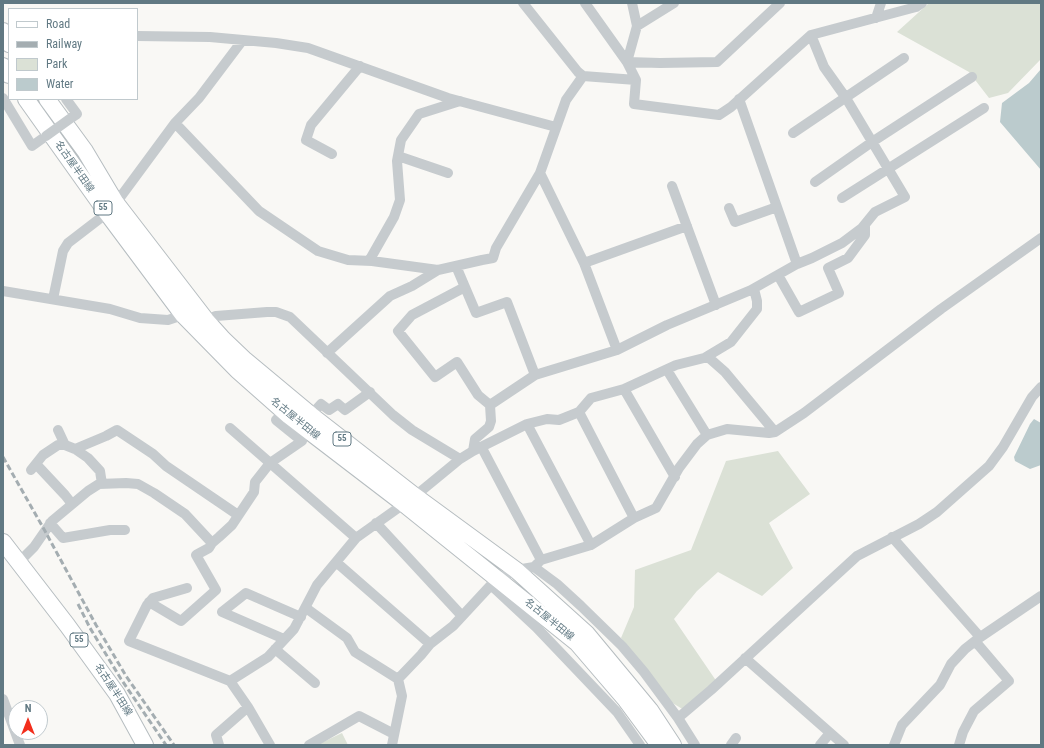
<!DOCTYPE html>
<meta charset="utf-8">
<style>
body{margin:0}
#map{position:relative;width:1044px;height:748px;overflow:hidden;background:#f9f8f5;font-family:"Roboto Condensed",sans-serif}
canvas{display:block}
.frame{position:absolute;inset:0;border:4px solid #617983;pointer-events:none}
.legend{position:absolute;left:8px;top:8px;width:130px;height:92px;box-sizing:border-box;background:#fff;border:1px solid #c0c9cd;margin:0;padding:5px 7px;list-style:none;font-size:12px;color:#617983}
.legend li{display:flex;align-items:center;gap:8px;height:20px}
.legend b{width:20px;border:1px solid #c0c9cd}
.north{position:absolute;left:8px;top:700px;width:40px;height:40px;box-sizing:border-box;background:#fff;border:1px solid #c0c9cd;border-radius:50%;rotate:0deg;font-size:11px;font-weight:700;line-height:16px;text-align:center;color:#617983}
.north::after{content:'';display:block;margin:auto;width:14px;height:18px;background:#f22e1c;clip-path:polygon(50% 0,100% 100%,50% 72%,0 100%)}
</style>
<div id="map">
<canvas width="1044" height="748"></canvas>
<div class="frame"></div>
<ul class="legend">
<li><b style="height:5px;background:#fff"></b>Road</li>
<li><b style="height:5px;background:#a4adb1"></b>Railway</li>
<li><b style="height:11px;background:#dbe1d6"></b>Park</li>
<li><b style="height:11px;background:#bbcbcd"></b>Water</li>
</ul>
<div class="north">N</div>
</div>
<script>
const ctx = document.querySelector('canvas').getContext('2d');
ctx.lineJoin = 'round';
function paint(path, color) { ctx.fillStyle = color; ctx.fill(path, 'evenodd'); }
const shape = rows => new Path2D(rows.map(r => 'M' + r).join(''));
function trace(path, color, width, dash) { ctx.strokeStyle = color; ctx.lineWidth = width; ctx.lineCap = dash ? 'butt' : 'round'; ctx.setLineDash(dash || []); ctx.stroke(path); }
function write(font, color, halo, rows, align = 'center') {
  ctx.font = font + ' "Roboto Condensed","Noto Sans JP",sans-serif'; ctx.lineWidth = 4; ctx.setLineDash([]); ctx.textBaseline = 'middle'; ctx.strokeStyle = halo; ctx.fillStyle = color; for (const [text, x, y, turn = 0] of rows) {
    ctx.save(); ctx.translate(x, y); ctx.rotate((+turn || 0) * Math.PI / 180); ctx.textAlign = isNaN(turn) ? turn : align; if (halo) ctx.strokeText(text, 0, 0); ctx.fillText(text, 0, 0); ctx.restore();
  }
}
paint(shape([
 [929,3,1041,3,1041,59,1008,93,989,98,969,72,897,32],
 [778,451,810,494,769,523,793,568,762,596,718,572,697,591,674,619,717,682,684,710,666,699,621,638,634,607,635,570,691,550,726,461],
 [342,733,348,745,317,745]
]), '#dbe1d6');
paint(shape([
 [1041,69,1041,170,1000,122,1002,103,1029,83],
 [1034,419,1041,423,1041,465,1030,469,1015,461,1014,457,1030,424]
]), '#bbcbcd');
const primary = shape([
 [3,31,9,44],
 [3,66,9,75],
 [26,99,107,213,183,315,237,370,289,416,404,504,577,643,625,699,659,745],
 [47,99,85,151,116,203,206,320,223,339,245,360,311,415,415,496,516,570,587,634,650,710,673,745],
 [3,542,67,625,117,694,145,745]
]);
trace(primary, '#b6bdc0', 18);
trace(shape([
 [523,3,578,72,583,76,636,80],
 [585,3,627,62,636,80,634,104,719,115,731,107,811,35,916,7,922,3],
 [876,18,881,3],
 [637,26,674,3],
 [137,36,210,37,276,43,308,48,448,98,556,127],
 [627,62,660,63,717,62,780,3],
 [627,62,637,26,632,3],
 [3,98,32,146,46,136],
 [66,99,77,114,71,118],
 [739,99,797,264],
 [175,123,259,211,318,251,348,260,372,261,438,270],
 [793,133,904,58],
 [332,154,306,140,311,125,360,66],
 [398,156,448,173],
 [540,173,584,263,617,350],
 [815,182,872,142,972,77],
 [672,186,716,305],
 [842,198,984,108],
 [729,208,735,222,777,207],
 [369,261,394,217,400,200,397,161,401,140,419,114,460,101],
 [584,263,687,226],
 [456,266,476,313,507,302,535,375],
 [778,275,799,312,839,293,828,268,848,258,865,235,865,225],
 [465,287,412,315,398,331,435,377,457,362,478,395,490,405],
 [3,291,110,309,140,318,168,320,183,315],
 [53,299,63,251,68,243,107,213,116,203,175,123,199,98,242,41],
 [206,320,216,316,267,312,276,312,290,317,393,415,412,430,460,459],
 [327,353,390,296,412,286,438,270,482,260,493,258,496,248,540,173,566,100,583,76],
 [706,357,731,342,757,309,757,301,754,289],
 [667,370,707,435],
 [624,389,675,477],
 [579,412,634,518],
 [311,415,321,404,329,410,338,404,345,410,370,392],
 [527,424,591,545],
 [230,428,356,538],
 [58,430,65,445,75,449,106,436,117,430,153,454,166,466,238,515],
 [482,448,541,560],
 [75,449,88,458,100,471,102,484],
 [473,451,475,439,489,427,491,421,490,405,535,375,617,350,667,325,751,290,797,264,812,258,842,243,862,228,875,212,905,197,846,98,824,67,811,35],
 [36,464,65,495,72,504],
 [31,470,43,455,58,445,65,445],
 [50,523,63,538,110,530,125,530],
 [376,523,462,616],
 [892,537,980,637],
 [19,562,34,547,52,521,88,491,99,484,126,483,138,484,154,493,185,514,212,543],
 [336,562,430,644],
 [534,567,557,584,581,606,622,646,644,672,678,718,695,745],
 [491,585,536,627,617,712,640,745],
 [187,588,153,598,147,605,129,641,230,681],
 [149,602,181,621,216,590,196,555,209,548,212,543,219,537,232,525,254,492,255,482,270,463,302,441,276,420,284,411],
 [306,608,347,638,355,652,398,679],
 [284,639,222,612,246,593,301,617],
 [275,649,315,683],
 [745,658,844,745],
 [3,699,20,745],
 [678,718,711,690,857,556,919,524,937,512,989,466,1003,447,1032,397,1041,387],
 [219,745,216,735,248,707],
 [270,745,248,707,230,681,268,657,294,629,317,585,356,538,415,496,460,459,473,451,527,424,547,419,559,420,579,412,591,398,624,389,676,365,708,357,725,372,775,432],
 [309,745,359,716,394,734],
 [392,745,402,696,398,679,421,655,430,644,453,626,491,585,498,579,516,570,534,567,541,560,591,545,634,518,656,508,679,468,697,444,707,435,727,429,769,433,775,432,804,413,941,309,1041,238],
 [731,745,736,738],
 [820,745,830,733],
 [894,745,902,725,940,685,951,664,965,649,979,638,1041,596],
 [959,745,963,732,974,711,1009,681,975,641]
]), '#c6cbce', 10);
trace(primary, '#fff', 16);
trace(shape([
 [3,457,45,531,96,625,126,676,174,745],
 [78,604,90,628,121,679,166,745]
]), '#a4adb1', 3, [6, 3]);
trace(shape([
 [46,136,71,118]
]), '#c6cbce', 10);
for (const [x, y, w] of [
 [103,208,18],
 [342,439,18],
 [79,640,18]
]) { const box = new Path2D(); box.roundRect(x - w / 2, y - 7, w, 14, 3); ctx.fillStyle = '#fff'; ctx.fill(box); trace(box, '#617983', 1); }
write('bold 9px', '#617983', null, [
 ["55",103,208],
 ["55",342,439],
 ["55",79,640]
]);
write('10px', '#617983', '#fff', [
 ["名古屋半田線",74,167,55],
 ["名古屋半田線",295,419,39],
 ["名古屋半田線",549,620,39],
 ["名古屋半田線",113,690,57]
]);
</script>
